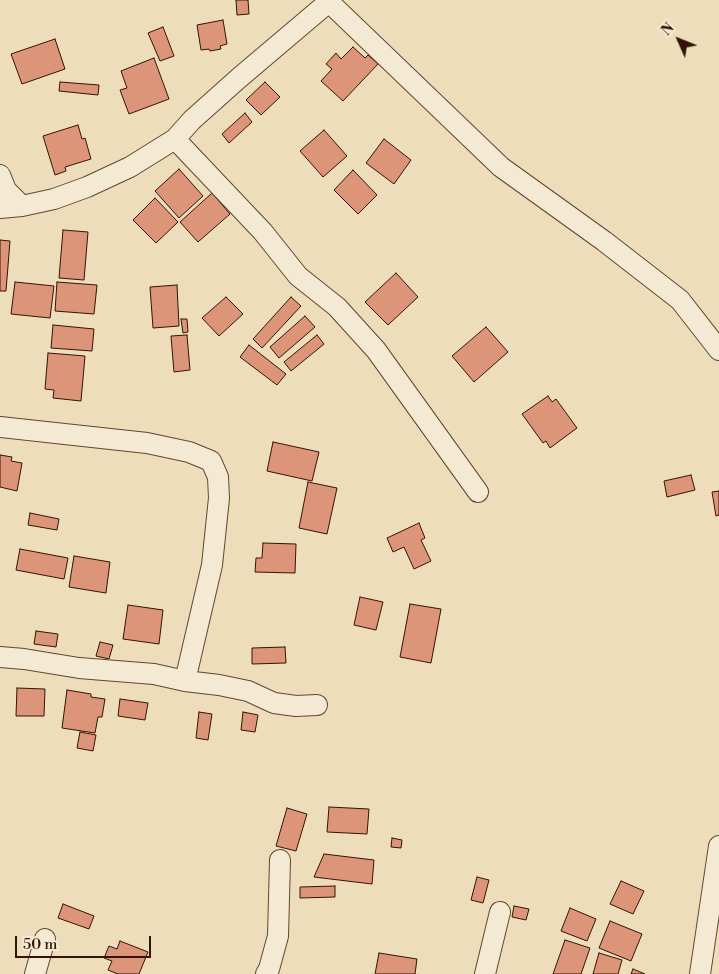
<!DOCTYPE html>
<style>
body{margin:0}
#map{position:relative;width:719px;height:974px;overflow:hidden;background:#eeddba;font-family:"Libre Bodoni",serif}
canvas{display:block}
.north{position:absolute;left:654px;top:15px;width:50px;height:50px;-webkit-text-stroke:4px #f4e9d2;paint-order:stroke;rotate:314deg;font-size:14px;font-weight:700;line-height:20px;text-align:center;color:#341306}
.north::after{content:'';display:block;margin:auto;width:18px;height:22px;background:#341306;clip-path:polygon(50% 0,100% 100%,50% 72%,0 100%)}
.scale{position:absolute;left:15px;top:936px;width:136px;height:22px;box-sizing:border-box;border:2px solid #341306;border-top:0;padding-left:6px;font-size:15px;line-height:18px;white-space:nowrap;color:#341306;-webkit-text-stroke:4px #f4e9d2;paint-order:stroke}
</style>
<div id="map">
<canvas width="719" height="974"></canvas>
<div class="north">N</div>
<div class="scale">50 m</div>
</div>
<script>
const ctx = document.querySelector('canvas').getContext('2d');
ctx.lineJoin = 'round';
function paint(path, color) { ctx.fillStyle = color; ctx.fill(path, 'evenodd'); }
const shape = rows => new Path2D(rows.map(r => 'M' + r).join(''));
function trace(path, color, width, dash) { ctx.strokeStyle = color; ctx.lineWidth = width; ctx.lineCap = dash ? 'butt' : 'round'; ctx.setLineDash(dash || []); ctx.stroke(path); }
const building = shape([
 [236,0,248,0,249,14,237,15,236,0],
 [223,20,227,44,220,46,221,49,210,51,209,49,201,50,197,25,223,20],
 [163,27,174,56,160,61,148,33,163,27],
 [55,39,65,69,22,84,11,54,55,39],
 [353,47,365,58,368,55,378,64,343,101,321,81,332,69,326,64,336,53,341,59,353,47],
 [154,58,169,99,129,114,120,90,127,88,121,71,154,58],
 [60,82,99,85,98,95,59,91,60,82],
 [265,82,280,97,261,115,246,100,265,82],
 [245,113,252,122,229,143,222,134,245,113],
 [78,125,82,139,85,138,91,159,65,167,66,171,55,175,43,136,78,125],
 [324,130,347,156,323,177,300,151,324,130],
 [384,139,411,160,394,184,366,163,384,139],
 [179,169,203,196,179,218,155,191,179,169],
 [353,170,377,195,358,214,334,190,353,170],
 [212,193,230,214,198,242,180,222,212,193],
 [155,198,178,222,156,243,133,220,155,198],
 [63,230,88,232,84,280,59,278,63,230],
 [0,240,10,241,6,291,0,291,0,240],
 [396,273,418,297,388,325,365,302,396,273],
 [15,282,54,286,50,318,11,314,15,282],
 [57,282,97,285,94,314,55,311,57,282],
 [177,285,179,326,153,328,150,287,177,285],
 [226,297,243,314,219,336,202,318,226,297],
 [291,297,301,306,262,348,253,339,291,297],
 [305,316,315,327,279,358,270,347,305,316],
 [181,319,187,319,188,332,183,333,181,319],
 [53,325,94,329,92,351,51,348,53,325],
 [486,327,508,352,474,382,452,356,486,327],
 [187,335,190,370,174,372,171,336,187,335],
 [317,335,324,344,291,371,284,362,317,335],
 [249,345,286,374,277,385,240,357,249,345],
 [48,353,85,356,81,401,53,398,54,390,45,389,48,353],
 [548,396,552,402,556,399,577,428,550,448,546,441,543,443,522,414,548,396],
 [273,442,319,452,312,481,267,471,273,442],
 [0,455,12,457,11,461,22,463,17,491,0,487,0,455],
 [691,475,695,490,667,497,664,481,691,475],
 [308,482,337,488,327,534,299,528,308,482],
 [719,491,719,515,716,516,712,492,719,491],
 [30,513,59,519,57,530,28,525,30,513],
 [419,523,425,538,421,540,431,561,414,569,404,547,393,552,387,538,419,523],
 [263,543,296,544,295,573,255,572,256,558,262,558,263,543],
 [20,549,68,558,64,579,16,570,20,549],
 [74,556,110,562,106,593,69,587,74,556],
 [360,597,383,602,376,630,354,625,360,597],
 [410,604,441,609,431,663,400,657,410,604],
 [128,605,163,610,159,644,123,639,128,605],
 [36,631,58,634,56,647,34,644,36,631],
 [100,642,113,645,109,659,96,656,100,642],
 [285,647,286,663,252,664,252,648,285,647],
 [17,688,45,689,44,716,16,716,17,688],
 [67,690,91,694,91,697,105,699,102,717,98,717,95,733,62,728,67,690],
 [120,699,148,703,145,720,118,716,120,699],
 [199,712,212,714,208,740,196,738,199,712],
 [243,712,258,715,255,732,241,730,243,712],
 [80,732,96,735,93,751,77,748,80,732],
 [329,807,369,809,367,834,327,832,329,807],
 [287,808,307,814,296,851,276,846,287,808],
 [392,838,402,840,401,848,391,847,392,838],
 [324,854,374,860,372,884,314,877,324,854],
 [477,877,489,880,483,903,471,900,477,877],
 [621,881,644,891,633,914,610,904,621,881],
 [335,886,335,897,300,898,300,887,335,886],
 [63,904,94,916,89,929,58,918,63,904],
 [514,906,529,909,526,920,512,917,514,906],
 [570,908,596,919,587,941,561,931,570,908],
 [610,921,642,934,631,961,599,948,610,921],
 [565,940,590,948,581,974,553,974,565,940],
 [120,941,148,952,139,974,118,974,108,970,112,961,104,958,109,946,117,949,120,941],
 [379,953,417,959,415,974,375,974,379,953],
 [599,953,622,960,618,974,593,974,599,953],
 [633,969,645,974,631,974,633,969]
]);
paint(building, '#dc9578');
trace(building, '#341306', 1);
const minor = shape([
 [329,2,501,167,604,241,680,300,719,350],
 [175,139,263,232,298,276,337,307,376,350,478,492],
 [0,175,6,190,22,206],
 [0,208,22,206,54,199,87,187,130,167,175,139,192,120,239,78,331,0],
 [0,427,147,443,189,452,211,461,218,477,219,498,212,565,185,681],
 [0,657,24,659,79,668,154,674,185,681,219,685,248,691,274,703,296,706,317,705],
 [35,974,45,939],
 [266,974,269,969,278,936,280,860],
 [485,974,500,912],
 [700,974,719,846]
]);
trace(minor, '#624633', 22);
trace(minor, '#f4e9d2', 20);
</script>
